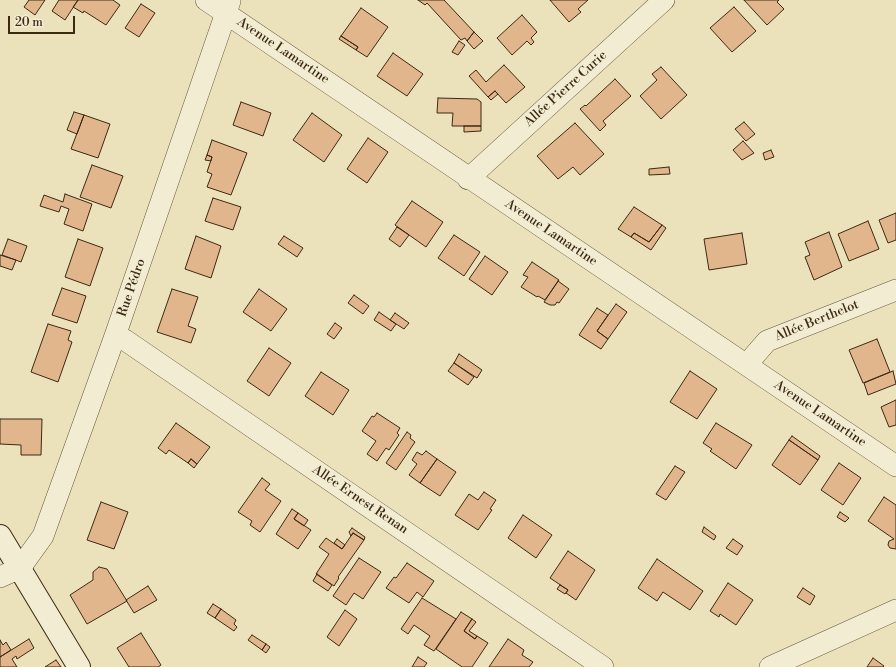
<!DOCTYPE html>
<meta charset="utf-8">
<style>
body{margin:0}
#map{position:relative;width:896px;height:667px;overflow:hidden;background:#ebe1bb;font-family:"Libre Bodoni",serif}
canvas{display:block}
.scale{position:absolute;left:8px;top:16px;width:67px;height:18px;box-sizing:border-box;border:2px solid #3c2912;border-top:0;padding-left:5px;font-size:12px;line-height:14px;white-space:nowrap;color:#3c2912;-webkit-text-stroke:3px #f2ecd3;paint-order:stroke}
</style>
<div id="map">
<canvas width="896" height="667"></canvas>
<div class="scale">20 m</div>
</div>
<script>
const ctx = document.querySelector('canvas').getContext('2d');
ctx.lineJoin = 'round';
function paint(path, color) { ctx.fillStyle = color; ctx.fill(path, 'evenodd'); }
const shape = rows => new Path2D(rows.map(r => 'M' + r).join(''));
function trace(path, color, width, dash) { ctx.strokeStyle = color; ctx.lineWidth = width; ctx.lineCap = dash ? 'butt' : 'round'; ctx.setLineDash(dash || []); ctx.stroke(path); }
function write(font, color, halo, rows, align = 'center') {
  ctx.font = font + ' "Libre Bodoni",serif'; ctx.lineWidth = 4; ctx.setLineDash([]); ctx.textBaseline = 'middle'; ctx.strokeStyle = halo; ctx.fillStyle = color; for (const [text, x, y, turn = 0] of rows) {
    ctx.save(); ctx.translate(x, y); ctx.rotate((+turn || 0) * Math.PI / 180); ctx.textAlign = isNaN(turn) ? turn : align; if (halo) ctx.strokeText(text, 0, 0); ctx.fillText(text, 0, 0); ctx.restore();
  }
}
const building = shape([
 [29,0,45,0,35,15,24,7,29,0],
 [59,0,78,0,65,20,52,11,59,0],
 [78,0,113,0,120,5,106,25,84,11,83,13,73,7,78,0],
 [418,0,444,0,474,32,467,41,465,38,461,40,427,3,425,5,418,0],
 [550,0,588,0,578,9,581,12,569,22,550,0],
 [744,0,779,0,777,2,784,9,767,25,744,0],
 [141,4,155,13,139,37,125,28,141,4],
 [734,7,756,31,732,52,710,28,734,7],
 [361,8,388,27,367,57,356,50,358,47,341,36,361,8],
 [522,15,537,32,531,38,534,42,531,45,527,41,512,55,497,38,522,15],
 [474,32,483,41,474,49,467,41,474,32],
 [341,36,358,47,356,50,339,39,341,36],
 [459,41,465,45,458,55,452,52,459,41],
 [393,53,423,74,407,96,377,76,393,53],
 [504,65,525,87,506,103,495,91,488,97,469,76,476,70,486,82,504,65],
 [661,67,687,95,661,119,640,96,657,80,652,74,661,67],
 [615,79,631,96,603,121,606,125,600,131,580,109,585,105,586,106,615,79],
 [495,91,498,94,491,100,488,97,495,91],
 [438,98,477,99,481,102,481,126,452,126,453,113,437,113,438,98],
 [241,102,271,113,263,136,233,125,241,102],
 [74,112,84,115,77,134,67,130,74,112],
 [312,113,342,135,324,162,293,140,312,113],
 [84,115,110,124,98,158,71,149,84,115],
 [744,122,755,134,746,141,735,129,744,122],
 [575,123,604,154,580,175,573,167,558,179,537,156,575,123],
 [464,126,481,126,481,131,464,132,464,126],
 [368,138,388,152,367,183,347,169,368,138],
 [212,140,247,153,231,195,207,187,212,174,207,172,212,157,207,155,212,140],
 [743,141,754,153,742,160,733,150,743,141],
 [771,150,774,157,765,160,763,153,771,150],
 [207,155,212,157,211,161,205,160,207,155],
 [92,165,123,176,111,208,80,197,92,165],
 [669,167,670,174,649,175,649,169,669,167],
 [65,194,92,204,83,231,64,224,69,209,61,206,59,212,40,206,44,195,63,202,65,194],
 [213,198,241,207,233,230,205,221,213,198],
 [412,201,443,222,426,247,395,225,412,201],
 [634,207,662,225,649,242,634,233,631,237,618,229,634,207],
 [896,213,896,240,888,243,879,220,896,213],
 [868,221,879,249,849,261,838,234,868,221],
 [662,225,666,228,651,250,631,237,634,233,649,242,662,225],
 [397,227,409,235,400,247,389,239,397,227],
 [829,232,842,267,814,280,805,257,810,255,805,242,829,232],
 [742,233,747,264,709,270,704,239,742,233],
 [454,235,480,252,464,276,438,258,454,235],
 [196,236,221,246,211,278,185,269,196,236],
 [284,236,303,248,297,257,278,244,284,236],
 [8,239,27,246,21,262,2,255,8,239],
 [78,239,103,248,90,286,65,277,78,239],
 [0,255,16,260,12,270,0,266,0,255],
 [485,256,508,272,492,295,469,279,485,256],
 [532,262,559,280,545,300,538,296,537,297,521,287,528,277,523,275,532,262],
 [558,281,569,289,559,303,557,302,555,305,550,305,544,302,558,281],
 [62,288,86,296,77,323,52,315,62,288],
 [172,289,198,297,188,326,196,329,191,343,157,332,172,289],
 [259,289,287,309,271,331,243,312,259,289],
 [354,295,369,306,363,314,348,303,354,295],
 [616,304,627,312,608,339,597,331,616,304],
 [597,308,608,315,597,331,608,339,601,349,579,335,597,308],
 [379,312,396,324,391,331,374,320,379,312],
 [395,313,409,323,404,329,390,320,395,313],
 [335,323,342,328,334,339,327,334,335,323],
 [48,324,71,331,68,340,72,342,58,382,31,372,48,324],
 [877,339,890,372,863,383,849,350,877,339],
 [269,348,291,363,269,396,247,381,269,348],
 [459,354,482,370,477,378,454,363,459,354],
 [454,363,474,377,468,385,448,371,454,363],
 [690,371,717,389,697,419,670,402,690,371],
 [893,371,896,384,868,395,864,383,893,371],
 [321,372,349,390,333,415,305,396,321,372],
 [896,400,896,425,889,427,881,407,896,400],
 [377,413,400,428,397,433,399,435,389,450,386,448,377,461,367,454,376,441,362,431,372,416,374,417,377,413],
 [0,419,42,419,41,455,21,455,21,445,0,444,0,419],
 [176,423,210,447,197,464,191,459,188,463,169,450,166,454,158,448,176,423],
 [716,423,752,445,736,469,710,451,712,449,703,443,716,423],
 [407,432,411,435,410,438,415,442,396,470,386,463,407,432],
 [792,436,820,456,818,460,789,440,792,436],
 [789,440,818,460,800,485,772,465,789,440],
 [426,451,437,459,420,483,409,475,417,464,412,460,417,452,422,455,426,451],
 [191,459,197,464,194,468,188,463,191,459],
 [437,459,456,472,440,496,420,483,437,459],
 [839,463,861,478,843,505,821,490,839,463],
 [675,466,685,472,666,500,656,494,675,466],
 [262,478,270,484,265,490,281,501,260,532,250,525,252,521,238,512,262,478],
 [484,492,496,500,490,509,492,510,478,530,455,515,469,494,478,500,484,492],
 [884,497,896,505,896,549,890,548,888,545,889,541,894,539,868,521,884,497],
 [101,502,128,512,114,549,87,540,101,502],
 [292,509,298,513,294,519,311,530,298,549,276,534,292,509],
 [840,512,849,518,845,522,837,517,840,512],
 [298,513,308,520,304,526,294,519,298,513],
 [523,515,552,535,536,558,508,538,523,515],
 [704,527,716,536,714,540,702,532,704,527],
 [352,528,365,537,364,540,353,533,351,536,349,532,352,528],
 [353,533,364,540,338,577,339,578,334,586,316,574,329,554,319,547,326,538,342,549,353,533],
 [337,539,345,545,342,549,334,543,337,539],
 [733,539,743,546,737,555,726,548,733,539],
 [568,551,595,570,576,600,566,593,568,590,550,578,568,551],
 [359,558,381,572,363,599,354,593,346,605,333,596,359,558],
 [657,559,703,591,690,610,663,592,657,601,638,588,657,559],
 [407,563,434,581,423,597,417,592,409,603,386,588,394,577,396,578,407,563],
 [99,567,107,569,127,601,87,624,70,595,93,580,93,572,99,567],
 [317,574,332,585,328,591,313,581,317,574],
 [728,583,753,600,736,625,720,614,719,617,710,611,728,583],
 [560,585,568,590,565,594,557,589,560,585],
 [148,586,157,600,134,613,126,600,148,586],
 [803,588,815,596,810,605,797,597,803,588],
 [422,598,456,619,434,651,424,645,430,636,414,625,408,634,401,629,422,598],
 [213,604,221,609,215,618,207,613,213,604],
 [221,609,236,620,234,624,237,627,234,631,215,618,221,609],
 [345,610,357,619,339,646,327,637,345,610],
 [461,612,472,619,464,631,475,639,477,636,488,643,472,667,462,667,436,649,461,612],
 [472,619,476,622,469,631,477,636,475,639,464,631,472,619],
 [141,633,161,665,158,667,129,667,117,648,141,633],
 [252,635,266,644,262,650,248,640,252,635],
 [29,639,34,648,17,659,16,656,12,659,17,667,0,667,0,657,29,639],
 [508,639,524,650,522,655,533,662,529,667,489,667,508,639],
 [0,640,3,645,6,642,11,650,0,657,0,640],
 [266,644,270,647,266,653,262,650,266,644],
 [418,657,427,663,424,667,412,667,418,657],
 [873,658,884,666,883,667,867,667,873,658],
 [56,660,61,667,45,667,56,660]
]);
paint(building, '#e1b68c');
trace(building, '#3c2912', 1);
const street = shape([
 [206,0,896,466],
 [468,179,664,0],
 [115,336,125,340,603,667],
 [747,364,767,341,896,290],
 [0,577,20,568,43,536,115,336,230,1],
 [770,667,896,610]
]);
const secondary = shape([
 [0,536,79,667]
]);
trace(street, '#68573c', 22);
trace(secondary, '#3c2912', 24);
trace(street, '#f2ecd3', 21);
trace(secondary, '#f2ecd3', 22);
write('13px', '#3c2912', '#f2ecd3', [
 ["Avenue Lamartine",283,51,34],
 ["Allée Pierre Curie",566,89,-42],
 ["Avenue Lamartine",551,233,34],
 ["Rue Pédro",132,288,-71],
 ["Allée Berthelot",817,321,-22],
 ["Avenue Lamartine",820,414,34],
 ["Allée Ernest Renan",360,500,34]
]);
</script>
